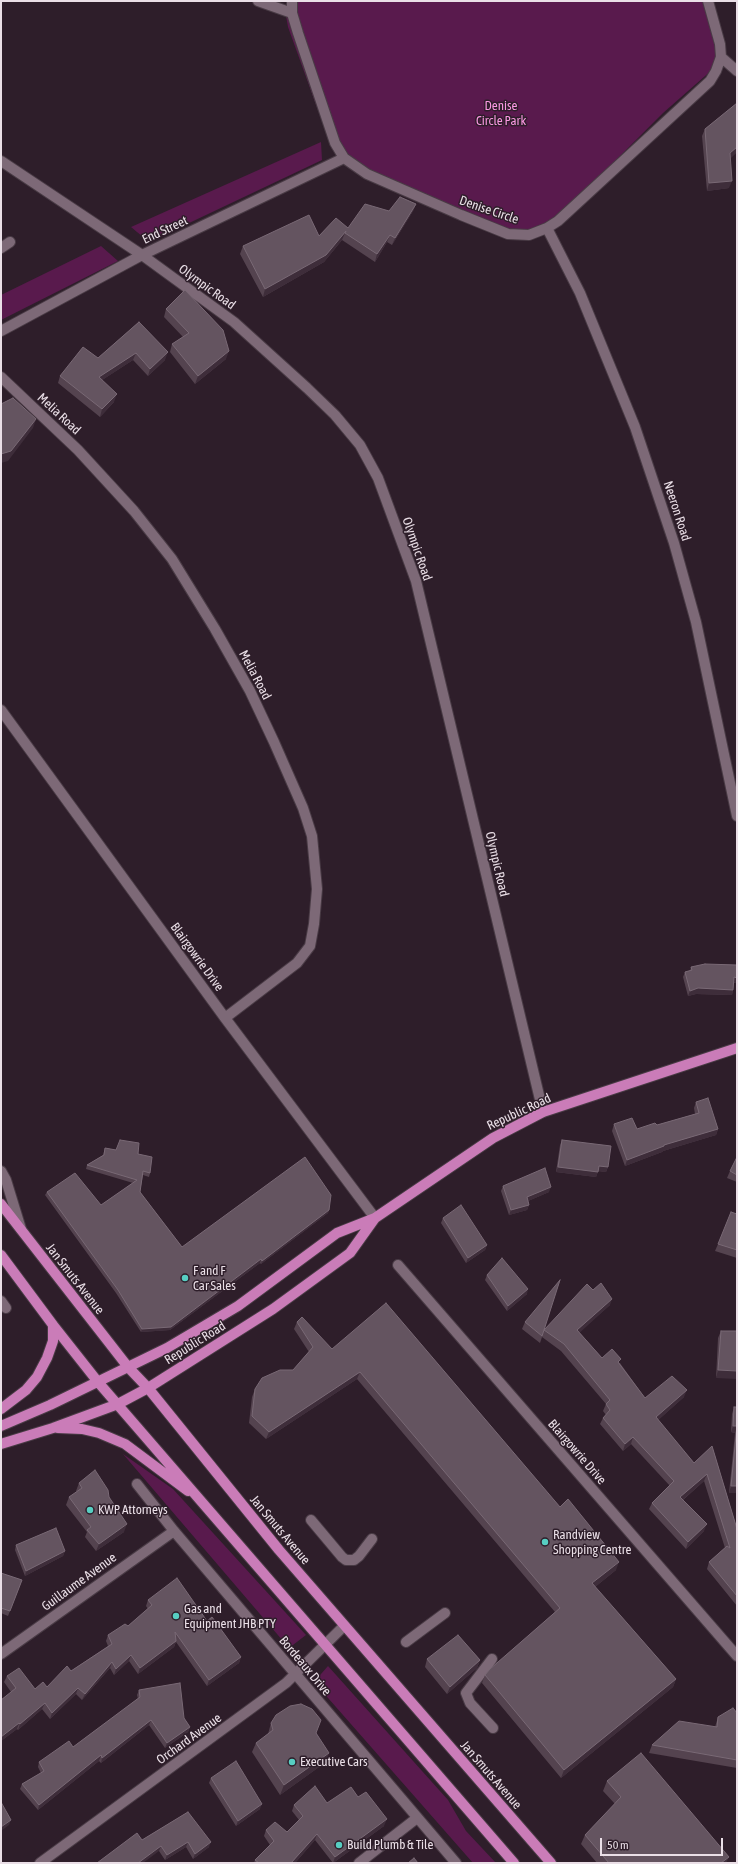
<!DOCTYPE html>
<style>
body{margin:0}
#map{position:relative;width:738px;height:1864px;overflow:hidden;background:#2e1e2a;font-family:"Asap Condensed",sans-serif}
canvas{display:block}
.frame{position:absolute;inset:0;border:2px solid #eadfe7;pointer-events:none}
.scale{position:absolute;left:600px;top:1838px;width:123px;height:18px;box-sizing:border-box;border:2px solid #eadfe7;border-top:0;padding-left:5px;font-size:12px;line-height:14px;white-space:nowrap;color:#eadfe7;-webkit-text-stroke:3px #2e1e2a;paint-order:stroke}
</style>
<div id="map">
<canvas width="738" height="1864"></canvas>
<div class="frame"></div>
<div class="scale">50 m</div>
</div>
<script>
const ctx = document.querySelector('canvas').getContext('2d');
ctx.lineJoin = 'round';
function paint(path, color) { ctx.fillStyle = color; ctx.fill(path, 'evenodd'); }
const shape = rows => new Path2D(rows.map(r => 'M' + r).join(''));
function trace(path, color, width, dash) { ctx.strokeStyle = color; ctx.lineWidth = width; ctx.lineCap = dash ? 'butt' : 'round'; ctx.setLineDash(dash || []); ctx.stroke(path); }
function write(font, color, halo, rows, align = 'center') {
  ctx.font = font + ' "Asap Condensed",sans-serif'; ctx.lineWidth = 3; ctx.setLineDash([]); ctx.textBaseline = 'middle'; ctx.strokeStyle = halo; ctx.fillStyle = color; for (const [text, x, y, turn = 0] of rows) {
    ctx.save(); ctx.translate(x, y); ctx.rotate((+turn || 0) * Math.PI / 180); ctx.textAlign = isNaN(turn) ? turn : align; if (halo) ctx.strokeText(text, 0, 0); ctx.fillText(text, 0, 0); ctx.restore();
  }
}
paint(shape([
 [288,1,706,1,721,62,663,113,544,232,494,231,343,162,332,149,288,27,285,10],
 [321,142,322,160,149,242,131,227],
 [101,246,118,261,1,320,1,295],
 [123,1454,173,1489,306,1635,289,1648],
 [328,1666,448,1800,466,1831,496,1863,473,1863,314,1682]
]), '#591a4d');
const minor = shape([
 [258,1,292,13],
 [292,1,292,13,298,33,335,143,344,158,367,174,461,215,508,234,529,235,547,228,558,221,710,81,716,71,721,57,720,44,708,1],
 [721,57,737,71],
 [1,161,142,255,234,322,307,388,335,415,360,445,378,478,416,581,543,1112],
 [547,228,580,293,635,427,674,543,696,622,737,816],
 [1,248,10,242],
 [1,331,142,255,344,158],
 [1,377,78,450,134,511,172,559,215,629,250,691,274,742,303,808,312,836,317,889,314,924,310,946,297,963,225,1018],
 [1,710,225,1018,375,1218],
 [1,1171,6,1180,21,1229],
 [398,1265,737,1656],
 [1,1301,6,1308],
 [137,1484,174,1531,456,1863],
 [311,1520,342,1557,346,1560,354,1560,359,1556,372,1539],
 [406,1642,445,1613],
 [1,1654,174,1531],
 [492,1659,466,1693,470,1703,493,1728],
 [40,1863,286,1683,344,1626],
 [359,1863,417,1818]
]);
const major = shape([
 [1,1204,128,1367,148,1388,279,1550,551,1863],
 [1,1255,53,1325,98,1382,514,1863],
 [1,1409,26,1390,37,1377,47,1358,53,1341,53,1325],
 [1,1426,50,1405,167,1348,238,1306,337,1233,375,1218,493,1138,543,1112,737,1048],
 [58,1428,82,1429,99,1433,125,1444,188,1491],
 [1,1444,53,1428,118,1404,148,1388,273,1309,350,1253,375,1218]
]);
trace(minor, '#493b45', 12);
trace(major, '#493b45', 12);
trace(minor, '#7d6977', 10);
trace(major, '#ca7cb8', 10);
paint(shape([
 [737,103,737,152,730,158,729,188,707,191,702,136,705,129],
 [416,204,413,211,392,245,387,242,375,262,342,240,324,262,263,297,240,254,243,246,319,236,348,228,389,211],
 [166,309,226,359,195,384,170,352,172,344,183,337,164,317],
 [139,322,165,360,148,376,133,360,102,380,114,402,100,417,58,383,60,376,98,358],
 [737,965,737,979,736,983,734,983,733,990,732,995,696,994,688,996,683,977,685,972,690,971,691,967],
 [696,1102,718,1129,716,1135,663,1151,662,1152,625,1166,612,1131,614,1124,637,1129,657,1125,695,1114,694,1108],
 [562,1140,608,1167,606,1172,598,1171,596,1177,556,1172,560,1145],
 [105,1148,138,1154,150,1173,149,1177,143,1175,140,1192,182,1247,329,1210,328,1213,261,1264,260,1263,170,1330,141,1332,116,1293,45,1195,47,1192,101,1205,133,1183,86,1169,87,1165,103,1155],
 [737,1157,737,1182,727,1178,730,1171],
 [503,1186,549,1192,528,1201,529,1205,527,1210,509,1215,501,1191],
 [737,1214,737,1258,715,1251,718,1244],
 [443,1218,487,1245,485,1250,466,1263,441,1223],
 [487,1275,527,1294,507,1311,485,1280],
 [593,1290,610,1305,579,1332,602,1358,620,1363,645,1398,684,1397,658,1420,694,1463,712,1446,737,1529,737,1606,707,1569,709,1562,725,1548,704,1481,683,1500,704,1531,686,1549,649,1509,652,1503,670,1486,631,1444,623,1451,600,1424,603,1418,606,1415,603,1411,606,1404,561,1351,542,1337,540,1343,522,1329,525,1322,544,1330],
 [297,1322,332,1349,560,1507,616,1570,595,1587,676,1679,673,1687,561,1778,482,1683,485,1675,555,1612,357,1379,266,1439,249,1423,252,1397,255,1389,293,1370,309,1352,294,1329],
 [721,1331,737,1331,716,1378,718,1338],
 [734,1407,737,1407,737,1493,729,1493,735,1433,731,1432,732,1414],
 [79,1483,109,1497,124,1532,96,1551,85,1537,87,1532,66,1505,69,1497,77,1492,76,1491],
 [16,1545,65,1551,63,1556,25,1576,15,1550],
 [1,1573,22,1580,8,1616,1,1613],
 [148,1600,207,1621,241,1657,239,1663,207,1686,176,1642,174,1647,138,1674,129,1661,114,1675,110,1668,82,1700,76,1694,50,1719,42,1709,18,1730,17,1729,1,1741,1,1700,11,1692,4,1682,7,1676,35,1689,47,1687,71,1671,108,1646,106,1641,108,1635,128,1626,148,1609,146,1606],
 [427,1659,480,1660,477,1668,447,1694,425,1667],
 [139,1690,184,1718,190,1727,188,1732,165,1748,149,1725,101,1763,99,1761,38,1810,20,1789,22,1784,41,1773,38,1767,39,1762,73,1747,138,1699,137,1695],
 [737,1713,737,1768,649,1753,652,1745,715,1727,718,1717],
 [271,1723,316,1733,326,1762,280,1795,252,1752,256,1743,268,1734],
 [211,1778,260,1809,236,1826,209,1783],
 [607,1781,726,1863,597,1863,581,1844,585,1835,615,1804,603,1791],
 [358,1797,384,1826,333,1863,315,1840,295,1863,254,1863,255,1860,270,1845,264,1836,266,1830,287,1832,299,1820,292,1811,294,1805,327,1803],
 [188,1812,209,1847,193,1859,186,1847,165,1860,159,1851,142,1840]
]), '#54434f');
paint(shape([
 [737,147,737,152,728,161,730,153],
 [732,181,729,188,707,191,709,183],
 [416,204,413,211,392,245,395,238],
 [345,233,342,240,324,262,263,297,265,289],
 [390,235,387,242,375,262,377,254],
 [229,351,226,359,195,384,198,376],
 [168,352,165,360,148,376,150,369],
 [136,353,133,360,96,384,99,377],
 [117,394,114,402,100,417,102,409],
 [36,419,33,428,8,461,1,463,1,454],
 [734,977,737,978,736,983,732,982],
 [698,988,733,990,732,995,696,994,688,996,690,991],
 [718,1129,716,1135,663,1151,662,1152,625,1166,627,1160,664,1145],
 [599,1166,608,1167,606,1172,597,1171],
 [558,1167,598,1172,596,1177,556,1172],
 [551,1187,549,1192,526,1202,527,1197],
 [529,1205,527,1210,509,1215,511,1210],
 [329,1210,328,1213,261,1264,262,1261],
 [487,1245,485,1250,466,1263,468,1258],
 [261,1259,260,1263,170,1330,141,1332,142,1329],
 [528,1289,527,1294,507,1311,508,1306],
 [612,1299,610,1305,575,1337,577,1330],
 [718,1370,737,1371,737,1379,716,1378],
 [360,1372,357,1379,266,1439,269,1432],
 [687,1390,684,1397,654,1424,656,1417],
 [733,1426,737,1426,735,1433,731,1432],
 [633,1437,631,1444,623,1451,625,1444],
 [707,1474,704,1481,678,1504,680,1497],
 [731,1486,737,1486,737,1493,729,1493],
 [127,1524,124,1532,96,1551,99,1544],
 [707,1524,704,1531,686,1549,688,1542],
 [65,1551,63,1556,25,1576,26,1571],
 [619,1562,616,1570,590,1591,592,1583],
 [176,1641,174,1647,138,1674,140,1668],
 [131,1655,129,1661,114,1675,116,1669],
 [241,1657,239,1663,207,1686,209,1680],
 [480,1660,477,1668,447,1694,450,1687],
 [112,1662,110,1668,82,1700,85,1694],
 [676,1679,673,1687,561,1778,564,1770],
 [78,1688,76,1694,50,1719,52,1713],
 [45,1703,42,1709,18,1730,20,1724],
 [151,1720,149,1725,101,1763,102,1758],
 [19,1723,17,1729,1,1741,1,1737],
 [190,1727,188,1732,165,1748,167,1743],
 [329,1753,326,1762,280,1795,284,1785],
 [101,1755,99,1761,38,1810,39,1805],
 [262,1804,260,1809,236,1826,238,1821],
 [387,1819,384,1826,333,1863,335,1857],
 [11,1820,9,1825,1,1831,1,1827],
 [317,1834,315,1840,295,1863,291,1863],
 [188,1842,186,1847,165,1860,167,1855],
 [211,1842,209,1847,193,1859,195,1854],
 [161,1846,159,1851,143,1863,138,1863],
 [729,1857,726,1863,721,1863]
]), '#3e2d3a');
const building = shape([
 [737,103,737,147,730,153,732,181,709,183,705,129,737,103],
 [400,197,416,204,395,238,390,235,377,254,345,233,346,231,326,255,265,289,243,246,309,215,319,236,336,218,348,228,365,204,389,211,400,197],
 [185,290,223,330,229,351,198,376,172,344,189,333,166,309,185,290],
 [139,322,168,352,150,369,136,353,99,377,117,394,102,409,60,376,83,347,98,358,139,322],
 [13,398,36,419,11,451,1,454,1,404,13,398],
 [705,964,737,965,737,978,734,977,733,990,698,988,690,991,685,972,692,970,691,967,705,964],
 [708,1098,718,1129,664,1145,664,1146,627,1160,614,1124,632,1118,637,1129,655,1123,657,1125,699,1113,696,1102,708,1098],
 [120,1140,139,1143,138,1154,152,1157,150,1173,143,1171,140,1192,182,1247,305,1157,331,1195,329,1210,262,1261,261,1259,171,1327,142,1329,118,1290,47,1192,75,1173,101,1205,137,1180,87,1165,104,1155,105,1148,116,1150,120,1140],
 [562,1140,611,1146,608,1167,599,1166,598,1172,558,1167,562,1140],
 [737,1157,737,1175,730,1171,737,1157],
 [545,1168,551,1187,527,1197,529,1205,511,1210,503,1186,545,1168],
 [461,1205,487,1245,468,1258,443,1218,461,1205],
 [731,1212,737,1214,737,1250,718,1244,731,1212],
 [502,1258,528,1289,508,1306,487,1275,502,1258],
 [560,1280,544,1330,587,1284,593,1290,601,1283,612,1299,577,1330,602,1358,612,1349,621,1359,618,1362,645,1398,672,1376,687,1390,656,1417,694,1463,712,1446,737,1529,737,1596,709,1562,727,1546,730,1548,707,1474,680,1497,707,1524,688,1542,652,1503,674,1481,633,1437,625,1444,603,1418,610,1410,606,1404,610,1400,564,1344,544,1330,542,1336,525,1322,560,1280],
 [386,1303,560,1507,568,1499,619,1562,592,1583,676,1679,564,1770,485,1675,490,1669,560,1608,360,1372,269,1432,252,1416,255,1389,262,1378,280,1370,293,1370,313,1347,297,1322,302,1317,332,1349,386,1303],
 [721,1331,737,1331,737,1371,718,1370,721,1331],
 [734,1407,737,1407,737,1486,731,1486,737,1426,733,1426,734,1407],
 [95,1470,108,1490,109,1497,127,1524,99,1544,87,1530,91,1527,69,1497,82,1488,79,1483,95,1470],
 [56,1528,65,1551,26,1571,16,1545,56,1528],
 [1,1573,22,1580,10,1611,1,1608,1,1573],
 [177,1578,207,1621,212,1617,241,1657,209,1680,175,1632,176,1641,140,1668,131,1655,116,1669,112,1662,85,1694,78,1688,52,1713,45,1703,20,1724,19,1723,1,1737,1,1700,16,1688,7,1676,19,1668,35,1689,43,1682,47,1687,67,1666,71,1671,112,1644,108,1635,125,1624,128,1626,152,1605,148,1600,177,1578],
 [458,1635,480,1660,450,1687,427,1659,458,1635],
 [180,1683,184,1718,190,1727,167,1743,151,1720,102,1758,101,1755,39,1805,22,1784,44,1771,39,1762,69,1741,73,1747,140,1697,139,1690,180,1683],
 [301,1704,312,1709,321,1720,316,1733,329,1753,284,1785,256,1743,273,1730,271,1723,276,1715,290,1706,301,1704],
 [733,1708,737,1713,737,1760,652,1745,679,1721,717,1727,718,1717,733,1708],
 [641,1753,729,1857,721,1863,609,1863,585,1835,621,1797,607,1781,641,1753],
 [236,1761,262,1804,238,1821,211,1778,236,1761],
 [315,1786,327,1803,351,1787,358,1797,366,1792,387,1819,335,1857,317,1834,291,1863,259,1863,255,1860,274,1841,266,1830,275,1822,287,1832,303,1816,294,1805,315,1786],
 [1,1802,11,1820,1,1827,1,1802],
 [188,1812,211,1842,195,1854,188,1842,167,1855,161,1846,138,1863,97,1863,137,1833,142,1840,188,1812],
 [414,1858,418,1863,408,1863,414,1858]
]);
paint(building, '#645460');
trace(building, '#796975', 1);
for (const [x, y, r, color] of [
 [185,1278,4,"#57cec2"],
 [90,1510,4,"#57cec2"],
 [545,1542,4,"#57cec2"],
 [176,1616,4,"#57cec2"],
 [292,1762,4,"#57cec2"],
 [339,1845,4,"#57cec2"]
]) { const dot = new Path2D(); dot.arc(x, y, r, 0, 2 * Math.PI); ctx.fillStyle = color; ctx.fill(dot); trace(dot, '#2e1e2a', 1.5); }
write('13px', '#fa98e2', '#2e1e2a', [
 ["Denise",501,106],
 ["Circle Park",501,121]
]);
write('13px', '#eadfe7', '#2e1e2a', [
 ["Denise Circle",489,210,19],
 ["End Street",165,230,-25],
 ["Olympic Road",207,287,36],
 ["Melia Road",59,414,43],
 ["Neeron Road",677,511,72],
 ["Olympic Road",417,549,71],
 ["Melia Road",255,675,62],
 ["Olympic Road",497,864,77],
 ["Blairgowrie Drive",197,957,54],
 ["Republic Road",519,1112,-25],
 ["Jan Smuts Avenue",75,1279,52],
 ["Republic Road",195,1343,-32],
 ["Blairgowrie Drive",577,1452,49],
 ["Jan Smuts Avenue",280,1530,50],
 ["Guillaume Avenue",79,1582,-36],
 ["Bordeaux Drive",305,1666,50],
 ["Orchard Avenue",189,1739,-36],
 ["Jan Smuts Avenue",491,1775,49]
]);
write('13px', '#eadfe7', '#2e1e2a', [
 ["F and F",193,1271],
 ["Car Sales",193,1286],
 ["KWP Attorneys",98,1510],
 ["Randview",553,1535],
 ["Shopping Centre",553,1550],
 ["Gas and",184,1609],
 ["Equipment JHB PTY",184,1624],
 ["Executive Cars",300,1762],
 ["Build Plumb & Tile",347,1845]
], 'left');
</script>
